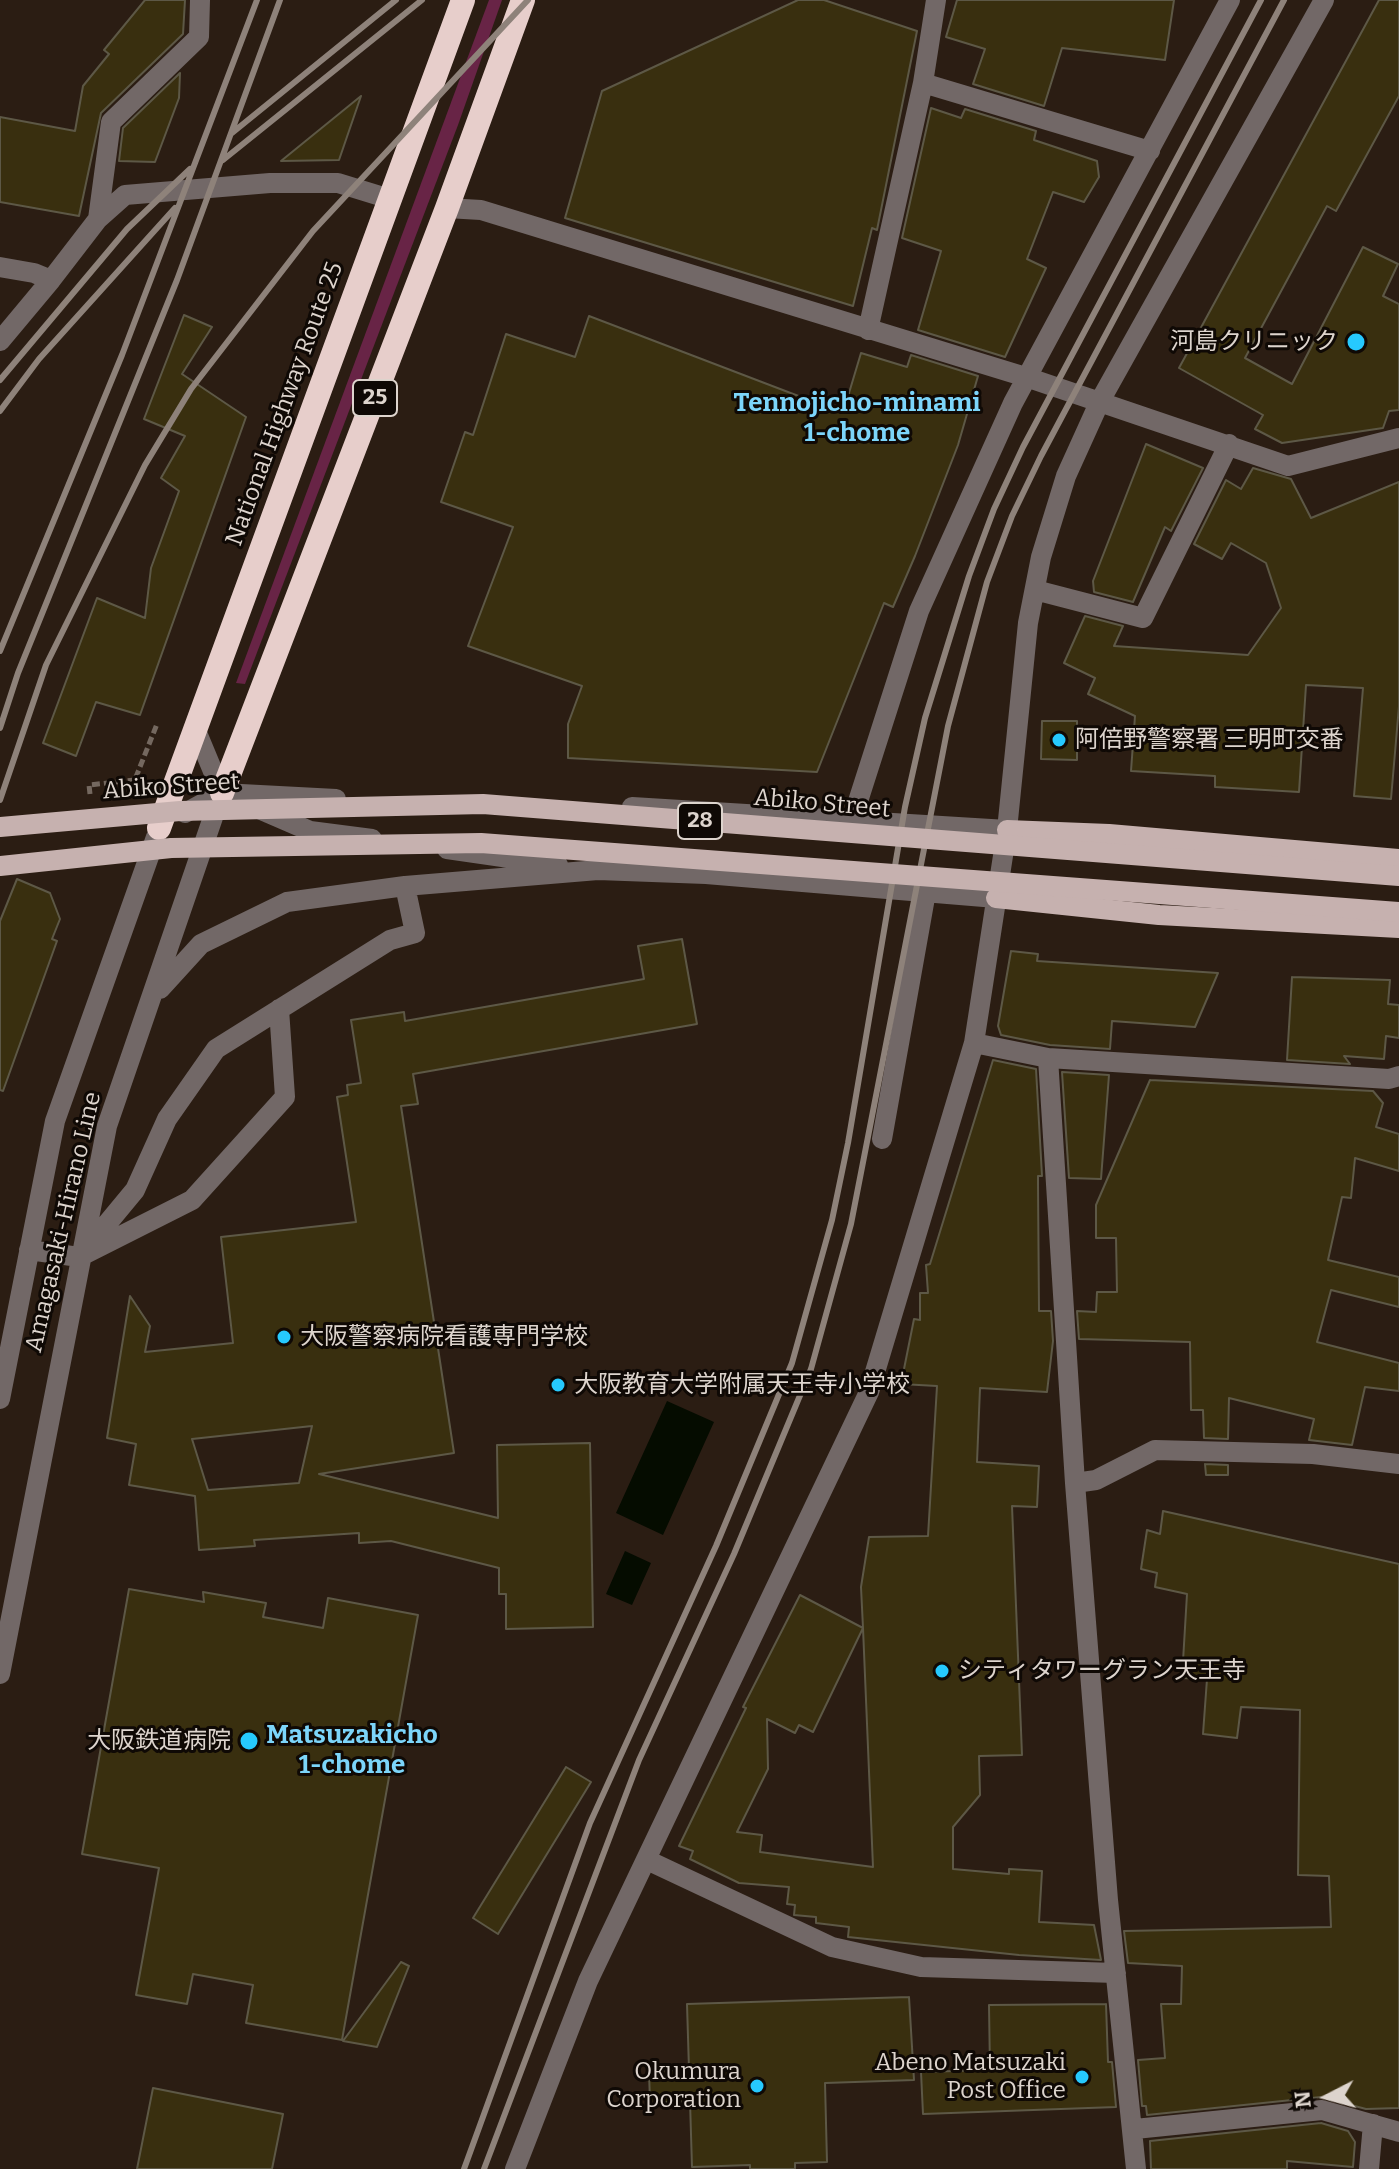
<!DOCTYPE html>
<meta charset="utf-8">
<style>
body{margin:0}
#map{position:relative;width:1399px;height:2169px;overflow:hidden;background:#2b1d13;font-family:Bitter,serif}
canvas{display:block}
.north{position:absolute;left:1287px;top:2057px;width:80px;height:80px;-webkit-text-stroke:6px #0f0905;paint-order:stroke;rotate:264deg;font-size:22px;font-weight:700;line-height:32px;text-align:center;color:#ddd4cd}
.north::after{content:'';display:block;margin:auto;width:28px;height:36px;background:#ddd4cd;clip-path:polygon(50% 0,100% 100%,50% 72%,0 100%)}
</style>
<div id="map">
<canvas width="1399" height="2169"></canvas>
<div class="north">N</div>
</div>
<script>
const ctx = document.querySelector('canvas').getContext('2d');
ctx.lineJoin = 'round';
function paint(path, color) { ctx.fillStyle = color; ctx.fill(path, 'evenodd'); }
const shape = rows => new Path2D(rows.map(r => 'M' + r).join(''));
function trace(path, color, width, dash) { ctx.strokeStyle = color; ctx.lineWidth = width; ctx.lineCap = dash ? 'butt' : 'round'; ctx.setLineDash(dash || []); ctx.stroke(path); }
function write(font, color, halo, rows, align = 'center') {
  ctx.font = font + ' Bitter,"Noto Sans JP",serif'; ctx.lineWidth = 6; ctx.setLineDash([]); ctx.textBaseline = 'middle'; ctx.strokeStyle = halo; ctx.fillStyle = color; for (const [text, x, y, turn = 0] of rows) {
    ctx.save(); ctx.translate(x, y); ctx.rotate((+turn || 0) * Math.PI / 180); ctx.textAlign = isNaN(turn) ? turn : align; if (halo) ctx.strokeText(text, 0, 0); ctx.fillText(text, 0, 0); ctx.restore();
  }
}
paint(shape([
 [489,0,502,0,458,125,245,684,236,683]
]), '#682446');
paint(shape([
 [667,1401,714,1422,663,1535,616,1513],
 [625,1551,651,1563,632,1605,606,1594]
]), '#050c00');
const building = shape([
 [145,0,185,0,183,34,101,113,79,216,0,202,0,117,75,131,83,86,109,54,104,50,145,0],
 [798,0,824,0,917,31,877,230,872,228,853,306,565,218,602,91,798,0],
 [957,0,1174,0,1165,60,1062,48,1044,106,973,84,985,49,946,37,957,0],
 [1379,0,1399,0,1399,96,1336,211,1327,206,1245,358,1292,384,1363,247,1398,264,1383,296,1399,304,1399,410,1389,411,1383,428,1282,443,1255,429,1263,415,1179,368,1379,0],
 [180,73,179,98,155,162,119,161,123,128,180,73],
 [361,96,339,160,281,161,361,96],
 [931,108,961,118,965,109,1036,131,1034,140,1097,161,1099,177,1084,202,1053,192,1027,259,1046,268,1005,357,918,330,941,251,902,238,931,108],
 [184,315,212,327,182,374,246,417,140,715,96,702,76,756,43,743,97,598,145,618,151,568,179,491,161,478,185,436,144,419,184,315],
 [589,316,843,413,861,353,907,367,911,355,978,376,958,445,915,556,893,607,884,603,817,772,568,758,568,724,582,686,468,646,513,527,441,502,465,432,473,435,506,334,575,357,589,316],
 [1146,444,1203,468,1171,531,1165,527,1133,602,1094,592,1093,581,1146,444],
 [1253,468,1291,479,1311,518,1399,482,1399,706,1391,799,1354,796,1363,688,1306,685,1299,792,1215,787,1215,776,1131,771,1135,716,1088,694,1095,678,1064,663,1085,616,1123,626,1114,646,1248,655,1281,608,1266,563,1231,543,1222,559,1194,544,1226,480,1241,489,1253,468],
 [1042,721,1077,721,1077,760,1041,759,1042,721],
 [17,879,50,893,60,919,52,939,57,941,3,1091,0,1090,0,921,17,879],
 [682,939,697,1024,413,1074,418,1104,401,1106,454,1453,319,1474,498,1518,497,1445,590,1443,593,1627,506,1629,506,1594,499,1594,499,1568,391,1541,359,1543,359,1533,254,1540,255,1546,199,1550,195,1496,129,1485,136,1444,107,1438,130,1296,150,1326,145,1352,233,1343,221,1237,356,1222,337,1097,348,1095,347,1085,361,1083,351,1020,404,1012,405,1021,644,979,638,946,682,939],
 [312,1426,299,1483,208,1490,192,1439,312,1426],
 [1011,951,1038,954,1037,961,1218,973,1195,1027,1112,1021,1110,1049,1050,1045,1001,1035,998,1026,1011,951],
 [1292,977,1390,980,1388,1004,1399,1005,1399,1038,1386,1036,1384,1059,1344,1056,1350,1064,1287,1060,1292,977],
 [993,1060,1036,1069,1042,1176,1038,1176,1038,1185,1039,1311,1051,1311,1053,1341,1047,1392,980,1388,977,1462,1039,1466,1037,1507,1012,1506,1022,1755,979,1756,980,1795,953,1827,953,1869,1009,1874,1009,1869,1042,1871,1039,1922,1094,1925,1101,1960,1019,1955,848,1937,849,1927,816,1923,816,1917,794,1915,795,1905,787,1904,789,1887,739,1883,690,1859,693,1851,679,1846,746,1708,743,1707,800,1595,863,1628,861,1587,869,1537,928,1536,937,1386,901,1384,914,1319,920,1320,920,1293,928,1293,926,1265,930,1264,993,1060],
 [863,1628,873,1867,760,1852,762,1835,737,1832,768,1769,767,1719,795,1733,799,1725,813,1732,863,1628],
 [1062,1072,1109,1075,1101,1179,1069,1178,1062,1072],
 [1150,1080,1373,1091,1383,1103,1376,1127,1399,1134,1399,1171,1355,1158,1351,1198,1342,1197,1328,1260,1399,1277,1399,1307,1331,1290,1317,1342,1399,1363,1399,1391,1365,1387,1352,1445,1309,1440,1314,1419,1229,1398,1228,1439,1204,1438,1203,1410,1191,1410,1190,1342,1079,1339,1077,1311,1096,1312,1097,1292,1117,1292,1116,1238,1096,1238,1096,1205,1150,1080],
 [1205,1464,1228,1465,1228,1475,1206,1475,1205,1464],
 [1163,1511,1399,1564,1399,2108,1366,2109,1321,2097,1147,2115,1146,2106,1142,2106,1138,2060,1165,2058,1161,2004,1181,2004,1182,1966,1128,1963,1124,1931,1331,1927,1329,1876,1298,1875,1300,1710,1241,1707,1237,1738,1203,1734,1207,1679,1182,1678,1187,1594,1155,1587,1157,1573,1141,1569,1147,1530,1160,1534,1163,1511],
 [129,1589,204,1602,203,1592,266,1603,263,1617,323,1628,328,1598,418,1615,342,2040,246,2023,253,1985,193,1974,187,2004,136,1995,159,1868,82,1854,129,1589],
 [566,1767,591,1782,498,1934,473,1918,566,1767],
 [401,1962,409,1966,377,2047,343,2041,401,1962],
 [909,1997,914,2080,825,2083,827,2162,795,2163,795,2169,750,2169,750,2165,692,2167,690,2101,650,2103,649,2071,689,2070,687,2004,909,1997],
 [1106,2004,1108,2062,1112,2062,1116,2107,923,2114,921,2072,990,2070,989,2005,1106,2004],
 [153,2088,283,2114,272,2169,137,2169,153,2088],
 [1321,2123,1348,2131,1355,2142,1353,2167,1287,2161,1287,2169,1151,2169,1150,2141,1321,2123]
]);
paint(building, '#392f0f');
trace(building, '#5d5846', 2);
trace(shape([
 [136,790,136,777,157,724],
 [90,794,89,785,135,780,136,790]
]), '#74685f', 5, [8, 4]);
trace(shape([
 [923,83,1150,151],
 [447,208,481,210,1029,378,1288,466,1399,438],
 [98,219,111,122,199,37,200,0],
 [0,267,34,273,51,280,0,341],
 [51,280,98,219,125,195,270,183,338,183,390,199],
 [868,330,923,83,936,0],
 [1035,590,1143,618,1229,444],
 [195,728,222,793,310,831,372,839],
 [632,807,1007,830],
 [185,813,222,793,336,799],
 [852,820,919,611,1013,403,1230,0],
 [447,849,558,865],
 [160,989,201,944,287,902,405,886,598,870,706,874,996,898],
 [974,1043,1048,1058,1389,1079,1399,1076],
 [1048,1058,1075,1483,1108,1900,1136,2169],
 [882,1139,926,892],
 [29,1250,79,1257,192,1200,285,1097,279,1009],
 [82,1254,135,1190,167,1119,216,1049,390,940,415,933,405,886],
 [0,1399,55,1121,156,837],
 [1075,1483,1096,1480,1155,1450,1313,1454,1399,1464],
 [0,1674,107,1126,220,797],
 [647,1860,832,1947,921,1967,1116,1973],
 [1135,2129,1322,2110,1399,2132],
 [515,2169,588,1981,869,1392,974,1043,1007,830,1028,623,1041,557,1066,476,1100,401,1324,0],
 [1369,2169,1373,2124]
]), '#726867', 20);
trace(shape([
 [1007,830,1109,834,1399,859],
 [996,898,1159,915,1399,928]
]), '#c6b1af', 20);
trace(shape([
 [222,793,447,208,523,0],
 [159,828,463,0]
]), '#e7cecb', 24);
trace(shape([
 [232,133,396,0],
 [223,160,422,0],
 [0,380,127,229,190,169],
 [0,411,39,359,175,208],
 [0,651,122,355,257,0],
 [0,728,18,673,177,280,280,0],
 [0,800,46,665,145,465,191,389,313,231,528,0],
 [464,2169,590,1823,716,1546,792,1363,832,1220,848,1143,905,807,925,718,969,576,994,509,1023,447,1261,0],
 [484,2169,639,1760,734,1554,811,1369,851,1224,948,726,987,582,1012,516,1041,456,1284,0]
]), '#8e827a', 6);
trace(shape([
 [0,827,180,811,483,804,1399,876],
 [0,866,171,848,481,843,1399,912]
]), '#c6b1af', 20);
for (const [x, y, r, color] of [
 [1356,342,10,"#26c9fe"],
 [1059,740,8,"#26c9fe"],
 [284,1337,8,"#26c9fe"],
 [558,1385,8,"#26c9fe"],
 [942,1671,8,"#26c9fe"],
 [249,1741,10,"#26c9fe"],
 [1082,2077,8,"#26c9fe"],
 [757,2086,8,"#26c9fe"]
]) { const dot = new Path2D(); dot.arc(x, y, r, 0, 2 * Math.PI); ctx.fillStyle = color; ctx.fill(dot); trace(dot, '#0f0905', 3); }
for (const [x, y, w] of [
 [375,398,44],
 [700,821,44]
]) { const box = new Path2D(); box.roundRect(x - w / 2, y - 18, w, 36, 6); ctx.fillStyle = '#0f0905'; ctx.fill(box); trace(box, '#ddd4cd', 2); }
write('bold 22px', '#ddd4cd', null, [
 ["25",375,398],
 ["28",700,821]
]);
write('24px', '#ddd4cd', '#0f0905', [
 ["河島クリニック",1338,342],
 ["阿倍野警察署 三明町交番",1075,740,"left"],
 ["大阪警察病院看護専門学校",300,1337,"left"],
 ["大阪教育大学附属天王寺小学校",574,1385,"left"],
 ["シティタワーグラン天王寺",958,1671,"left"],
 ["大阪鉄道病院",231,1741],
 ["Abeno Matsuzaki",1066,2063],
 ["Post Office",1066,2091],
 ["Okumura",741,2072],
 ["Corporation",741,2100]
], 'right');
write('24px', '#ddd4cd', '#0f0905', [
 ["National Highway Route 25",285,404,-70],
 ["Abiko Street",171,787,-4],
 ["Abiko Street",822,804,5],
 ["Amagasaki-Hirano Line",64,1222,-77]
]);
write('bold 26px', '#7cd5fa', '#0f0905', [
 ["Tennojicho-minami",857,404],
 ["1-chome",857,434],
 ["Matsuzakicho",352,1736],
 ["1-chome",352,1766]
]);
</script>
